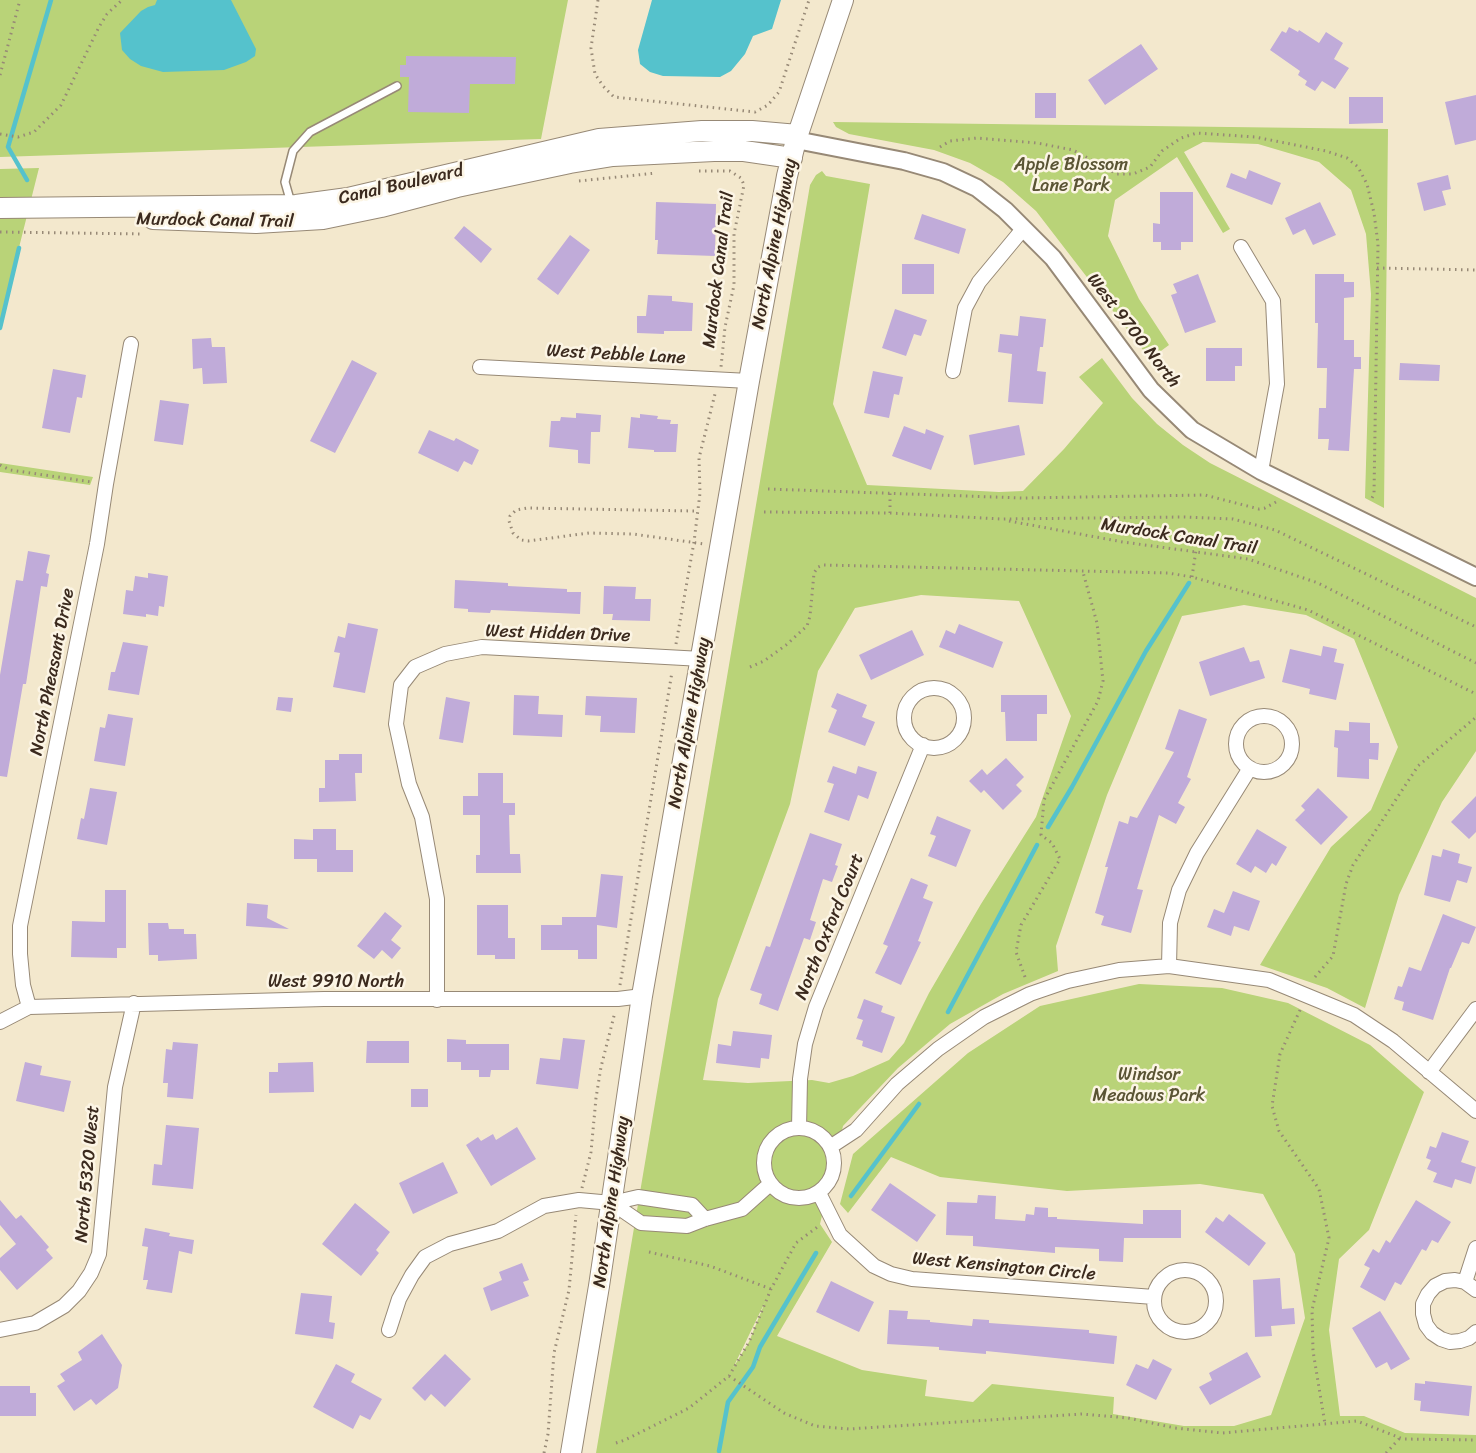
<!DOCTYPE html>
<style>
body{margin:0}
canvas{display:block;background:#f3e8cd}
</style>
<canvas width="1476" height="1453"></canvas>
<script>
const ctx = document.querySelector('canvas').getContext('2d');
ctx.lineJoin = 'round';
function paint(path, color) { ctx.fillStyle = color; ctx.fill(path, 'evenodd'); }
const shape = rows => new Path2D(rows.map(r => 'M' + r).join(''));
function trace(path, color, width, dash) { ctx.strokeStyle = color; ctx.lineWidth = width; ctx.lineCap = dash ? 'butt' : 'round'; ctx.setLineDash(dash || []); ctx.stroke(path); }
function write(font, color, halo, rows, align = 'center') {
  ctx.font = font + ' Sriracha,sans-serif'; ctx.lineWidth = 5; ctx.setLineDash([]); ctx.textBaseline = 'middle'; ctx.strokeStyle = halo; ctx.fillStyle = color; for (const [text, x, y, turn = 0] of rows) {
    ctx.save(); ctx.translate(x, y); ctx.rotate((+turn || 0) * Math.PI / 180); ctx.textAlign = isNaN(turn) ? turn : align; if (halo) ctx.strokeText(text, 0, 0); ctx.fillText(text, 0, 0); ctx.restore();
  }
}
paint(shape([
 [0,0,568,0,541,139,0,157],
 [833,122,1388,129,1384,508,1365,498,1371,294,1366,234,1351,190,1319,162,1258,144,1203,142,1184,152,1230,229,1223,233,1177,157,1115,200,1108,236,1139,299,1169,345,1150,359,1036,211,1003,182,970,163,934,150,849,134,836,127],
 [39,168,0,323,0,169],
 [822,171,826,176,870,184,833,404,867,485,999,492,1023,491,1064,449,1103,403,1079,377,1102,358,1132,398,1157,424,1183,445,1210,463,1476,598,1476,751,1442,802,1399,895,1365,1008,1327,988,1260,965,1331,847,1371,810,1398,747,1354,639,1306,615,1244,605,1182,616,1107,795,1056,946,1058,971,1003,994,950,1024,898,1068,843,1126,820,1224,832,1242,777,1336,862,1370,927,1380,925,1396,973,1402,992,1384,1114,1397,1113,1414,1184,1426,1234,1426,1271,1415,1305,1318,1295,1254,1263,1194,1200,1184,1067,1191,940,1177,891,1157,848,1213,840,1204,853,1154,968,1053,1040,1006,1139,984,1222,988,1288,1003,1370,1045,1424,1092,1369,1230,1339,1259,1329,1330,1340,1416,1364,1416,1405,1433,1476,1435,1476,1453,596,1453,810,185,816,175],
 [921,595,1019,601,1071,716,1036,817,981,904,929,993,904,1043,889,1060,853,1076,829,1083,812,1080,748,1083,703,1080,718,999,790,804,818,671,855,608],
 [765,1302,749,1342,733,1368],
 [0,463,93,477,90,485,0,472]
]), '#b9d378');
paint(shape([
 [157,0,231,0,256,49,255,56,246,62,224,70,163,72,141,66,130,59,122,50,120,33,141,11,148,7,155,5],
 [652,0,781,0,772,29,753,36,745,54,731,71,720,77,663,76,650,72,640,64,638,50]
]), '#55c2cc');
trace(shape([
 [27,180,8,147,51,0],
 [0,328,19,248],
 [1048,827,1072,787,1146,651,1189,583],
 [948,1012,1037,845],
 [851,1196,919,1104],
 [719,1451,728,1402,753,1367,760,1347,816,1253]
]), '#55c2cc', 4.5);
paint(shape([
 [1289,27,1298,32,1299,30,1319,43,1326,32,1343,43,1334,59,1349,68,1335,89,1322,81,1315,91,1305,85,1307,81,1298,75,1300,71,1270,50,1282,31,1286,33],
 [1141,44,1158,69,1105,105,1088,80],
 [406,56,516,57,515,84,470,84,469,113,408,112,409,77,400,77,400,65,406,65],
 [1035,93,1056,93,1056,118,1035,118],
 [1476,95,1476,140,1455,145,1445,102],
 [1349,97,1383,97,1383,123,1349,124],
 [1249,170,1281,183,1272,205,1226,187,1231,173,1246,179],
 [1448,175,1451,189,1442,191,1446,205,1424,211,1417,183],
 [1160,192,1193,192,1193,242,1181,242,1181,250,1161,250,1161,242,1153,242,1153,223,1160,224],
 [656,202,716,204,715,256,657,254,658,240,655,240],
 [1320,202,1336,235,1313,245,1305,229,1293,235,1285,218],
 [922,214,966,229,959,254,914,239],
 [464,226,492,249,481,263,454,238],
 [570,235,590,250,558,295,537,279],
 [902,264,934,264,934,294,902,294],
 [1198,274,1216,322,1185,333,1171,295,1177,293,1173,284],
 [1315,274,1344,274,1344,282,1354,282,1354,297,1344,298,1344,340,1354,340,1354,357,1361,357,1361,369,1354,369,1349,451,1328,450,1329,439,1318,439,1319,408,1326,408,1327,368,1317,368,1318,323,1315,323],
 [648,295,672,296,672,301,693,303,692,331,664,331,664,334,637,333,637,316,646,316],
 [895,309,927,320,921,336,914,334,906,356,882,348],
 [1020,316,1046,319,1043,347,1040,347,1037,371,1046,372,1043,404,1008,402,1012,354,998,352,1000,334,1018,336],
 [211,338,212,347,225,347,227,383,203,384,202,368,193,369,192,339],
 [1206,348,1242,348,1242,366,1235,366,1235,381,1206,381],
 [352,360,377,373,335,453,310,441],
 [1400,363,1440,365,1439,381,1399,380],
 [53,369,86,375,82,398,77,397,70,433,42,428],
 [873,371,903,377,899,395,894,394,889,418,864,413],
 [160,400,189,404,183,445,154,441],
 [576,413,601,415,600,432,591,432,590,464,578,463,578,450,549,447,551,421,560,421,561,417,576,418],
 [640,414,658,416,657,419,671,420,670,424,678,424,676,452,654,452,654,450,628,448,631,417,640,418],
 [1019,425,1025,455,974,465,969,435],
 [904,426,925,434,926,429,944,436,931,470,892,456],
 [429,430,454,441,456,438,479,450,472,465,464,461,458,472,418,453],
 [28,551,50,555,46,573,49,574,47,587,41,586,26,684,23,684,7,777,0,776,0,675,16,580,23,581],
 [148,573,168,576,164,607,159,606,158,616,146,614,146,617,123,614,126,590,133,591,135,576,148,578],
 [455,580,508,583,508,586,567,589,567,592,581,592,580,614,491,610,490,613,468,612,468,609,454,608],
 [604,586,636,587,635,599,651,599,650,621,612,620,613,614,603,614],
 [348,623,378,629,365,693,333,687,340,653,334,652,338,636,345,638],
 [959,624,1003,642,993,668,939,647,946,630,955,634],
 [912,630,924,655,871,680,859,655],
 [123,642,148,646,139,695,108,690,111,672,115,672],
 [1323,646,1337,649,1334,662,1344,664,1336,700,1309,694,1310,689,1282,682,1290,649,1321,656],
 [1244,647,1250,662,1259,660,1265,678,1210,696,1199,662],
 [837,693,867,705,862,717,875,722,865,746,828,732,837,710,831,707],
 [514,695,539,696,538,714,563,715,562,737,513,735],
 [1001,695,1047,695,1047,714,1037,714,1037,741,1006,741,1005,712,1001,712],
 [586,696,637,698,635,733,600,732,601,716,585,715],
 [278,697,293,698,291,712,276,710],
 [446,697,470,702,463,743,439,739],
 [1179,709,1207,719,1187,777,1191,779,1178,803,1185,807,1176,824,1159,815,1137,889,1143,890,1131,933,1101,925,1104,916,1095,913,1108,867,1105,867,1119,821,1128,824,1130,816,1137,818,1174,752,1165,749],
 [108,714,133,718,125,766,94,761,100,727,105,728],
 [1349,722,1370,723,1370,743,1379,743,1378,760,1369,759,1369,779,1337,777,1338,748,1334,747,1335,730,1349,731],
 [339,754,362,754,362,773,355,773,356,801,319,802,319,788,325,788,325,760,339,760],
 [1006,758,1024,777,1016,785,1022,791,1003,810,984,790,981,793,969,781,982,769,987,775],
 [833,766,856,774,858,766,877,772,868,799,858,795,849,821,824,812,834,784,827,782],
 [478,773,503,773,503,803,515,803,515,815,509,815,510,854,520,854,521,873,476,873,476,855,480,855,480,815,463,815,463,796,478,796],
 [90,788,117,792,107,845,77,839,81,818,84,819],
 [1318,788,1348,817,1321,845,1295,820,1305,810,1301,806],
 [1476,796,1476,832,1469,839,1451,822],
 [937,816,971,830,956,867,928,856,936,836,930,834],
 [313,829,336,829,336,850,353,850,353,872,317,872,317,859,294,859,294,839,313,840],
 [1257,829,1287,847,1276,866,1272,863,1266,873,1255,866,1251,873,1236,864],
 [810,833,842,844,835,865,838,866,832,882,823,879,810,920,816,922,810,940,804,938,778,1011,759,1004,762,994,750,990,766,946,770,947],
 [1443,849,1460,854,1458,863,1472,867,1467,883,1457,880,1450,902,1424,895,1432,855,1441,857],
 [601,874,623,876,617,928,597,925,597,959,578,959,578,950,541,950,541,925,562,925,562,917,596,917],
 [911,878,928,885,923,898,933,902,918,941,921,942,901,985,875,973,888,946,883,944],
 [105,890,126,890,126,948,117,948,117,958,71,957,72,921,105,922],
 [1233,891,1260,901,1249,931,1234,926,1231,936,1207,927,1214,909,1224,913],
 [247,903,268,905,267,918,289,929,246,926],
 [477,905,508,905,508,938,515,938,515,959,495,959,495,955,477,955],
 [385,912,402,926,391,940,401,948,392,959,382,950,374,959,357,946],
 [1443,914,1476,927,1469,944,1462,942,1451,968,1450,968,1433,1020,1402,1010,1404,1002,1394,999,1398,986,1402,987,1409,967,1421,971],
 [148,923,168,923,169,929,184,929,184,934,196,934,197,959,158,961,158,955,149,955],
 [864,999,883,1006,881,1012,895,1017,882,1053,862,1046,863,1041,856,1039,863,1020,857,1018],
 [733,1031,772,1035,769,1059,761,1058,760,1068,716,1063,718,1044,731,1046],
 [563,1038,585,1040,578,1089,536,1084,540,1058,560,1060],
 [447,1039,466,1040,466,1044,509,1044,509,1070,491,1070,490,1077,479,1077,479,1070,461,1070,461,1062,447,1062],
 [367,1041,409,1041,409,1063,366,1063],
 [173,1042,198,1044,193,1099,167,1097,168,1083,163,1083,166,1049,172,1050],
 [25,1062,42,1066,40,1075,71,1081,64,1112,16,1101],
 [313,1062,314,1092,269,1093,269,1072,278,1072,278,1063],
 [411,1089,428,1089,428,1107,411,1107],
 [166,1125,199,1128,193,1189,152,1185,154,1164,162,1165],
 [517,1127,536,1159,491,1186,466,1145,478,1137,481,1141,493,1134,496,1140],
 [1442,1132,1469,1141,1461,1162,1476,1167,1471,1184,1455,1179,1452,1188,1433,1182,1437,1173,1427,1169,1431,1160,1426,1158,1430,1146,1436,1148],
 [443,1162,458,1193,413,1214,399,1183],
 [890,1183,936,1215,917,1242,871,1210],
 [978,1195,996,1196,995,1219,1025,1221,1026,1214,1034,1215,1035,1207,1048,1208,1048,1217,1057,1217,1057,1219,1143,1224,1143,1210,1181,1210,1181,1238,1124,1238,1123,1262,1099,1261,1099,1249,1055,1247,1055,1253,973,1246,973,1236,946,1235,947,1202,977,1203],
 [0,1200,16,1219,21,1215,49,1247,46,1250,53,1258,17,1290,0,1270,0,1258,16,1244,0,1225],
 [1416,1200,1451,1222,1438,1243,1432,1240,1426,1251,1422,1249,1401,1285,1395,1282,1385,1301,1360,1287,1370,1268,1364,1265,1373,1249,1379,1253,1386,1240,1390,1243],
 [355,1203,390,1232,376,1250,379,1253,361,1276,322,1244],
 [1229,1214,1266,1243,1249,1266,1205,1232,1216,1217,1223,1222],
 [145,1228,170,1233,169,1236,194,1240,192,1254,179,1251,172,1293,146,1289,148,1280,143,1280,148,1247,142,1246],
 [522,1263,529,1280,523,1282,529,1296,491,1311,483,1288,502,1280,499,1272],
 [1280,1278,1282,1309,1294,1308,1295,1324,1271,1326,1272,1336,1255,1337,1253,1280],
 [831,1281,874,1302,859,1332,816,1312],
 [301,1293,332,1296,329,1322,335,1323,333,1339,295,1334],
 [889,1310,908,1311,907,1319,930,1320,930,1322,972,1326,973,1319,989,1320,989,1323,1089,1330,1089,1333,1117,1336,1114,1364,986,1351,986,1354,939,1350,939,1347,887,1344],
 [1380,1311,1410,1359,1391,1370,1387,1362,1376,1368,1352,1328],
 [102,1334,122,1365,118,1388,96,1405,91,1399,74,1411,57,1386,65,1381,60,1374,82,1360,78,1352],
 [1247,1352,1261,1377,1210,1405,1199,1387,1212,1380,1209,1373],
 [445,1354,471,1379,445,1407,431,1394,425,1401,412,1388],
 [1153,1359,1172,1369,1156,1400,1126,1385,1136,1364,1148,1369],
 [336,1364,355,1374,351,1382,382,1399,370,1420,360,1415,353,1429,313,1407],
 [1425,1381,1472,1386,1469,1416,1420,1411,1421,1401,1414,1400,1415,1383,1425,1384],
 [0,1386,30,1386,30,1393,36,1393,36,1416,0,1416]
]), '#c0abd9');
const service = shape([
 [291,203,285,182,293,151,310,132,397,86]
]);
const minor = shape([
 [1241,247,1273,301,1277,384,1261,471],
 [480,367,749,381],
 [953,371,965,308,979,282,1023,229],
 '904 718a30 30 0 1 1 60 0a30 30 0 1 1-60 0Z',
 '1236 744a28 28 0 1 1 56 0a28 28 0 1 1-56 0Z',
 [1169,966,1170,923,1179,890,1197,853,1250,768],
 [437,1000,437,899,422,817,409,784,396,724,401,685,415,667,445,654,482,647,702,659],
 [29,1007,23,985,20,954,20,926,97,544,106,484,131,344],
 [0,1022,29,1007,324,999,618,999,642,996],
 [1429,1072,1476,1009],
 '764 1163a35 35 0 1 1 70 0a35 35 0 1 1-70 0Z',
 [799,1128,800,1079,805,1044,816,1007,923,745],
 [830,1147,856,1130,897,1084,938,1049,984,1017,1030,994,1068,981,1119,970,1169,966,1269,980,1354,1015,1393,1041,1476,1111],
 [819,1193,840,1235,874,1266,891,1274,912,1279,1154,1297],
 [612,1203,641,1223,687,1226,705,1219,742,1209,770,1184],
 '1154 1301a31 31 0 1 1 62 0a31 31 0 1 1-62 0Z',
 [1465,1282,1476,1248],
 [1476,1290,1465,1282,1455,1280,1445,1281,1435,1286,1428,1294,1423,1304,1423,1314,1426,1325,1432,1333,1441,1339,1450,1342,1460,1341,1469,1338,1476,1332],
 [0,1330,35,1323,64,1306,79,1291,91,1273,99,1254,115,1087,134,1003],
 [389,1330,399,1299,412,1275,425,1257,450,1244,498,1231,544,1206,579,1200,612,1203,638,1197,692,1205,705,1219]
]);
const tertiary = shape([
 [796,140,904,161,943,172,977,188,1005,210,1053,258,1151,390,1192,430,1261,471,1476,577]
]);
const secondary = shape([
 [0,208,296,205,348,198,599,139,702,131,752,131,798,135],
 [153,219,256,223,323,219,381,207,457,187,570,163,613,156,714,151,744,151,792,158],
 [571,1453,599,1286,642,996,749,381,787,176,796,140,843,0]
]);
trace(service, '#978976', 10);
trace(minor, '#978976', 16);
trace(tertiary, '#978976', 20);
trace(secondary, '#978976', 22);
trace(shape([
 [598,0,591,48,595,74,603,86,614,97,755,112,768,105,779,92,809,0],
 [0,75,20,0],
 [0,134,18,137,34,132,61,105,99,27,107,14,122,0],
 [940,147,950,141,977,138,1037,143,1073,150,1117,174,1133,174,1150,167,1162,151,1181,138,1197,133,1255,137,1326,151,1347,158,1358,167,1367,184,1374,213,1378,244,1374,494,1372,498],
 [699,171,730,171,741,178,744,185,734,234,734,285,725,327,721,367],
 [579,181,656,173],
 [0,232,143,234],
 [1377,268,1476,270],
 [0,465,10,470,92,482],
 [768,489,1022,498,1205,495,1259,509,1265,508,1276,502],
 [694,511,527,508,516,510,510,516,509,521,513,533,521,540,528,541,589,533,633,534,704,544],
 [764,512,890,513,1001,519,1184,517,1233,519,1275,530,1476,627],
 [890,513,890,492],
 [1009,521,1123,542,1248,559,1318,583,1476,663],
 [1192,577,1196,550],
 [676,644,694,542,700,493,699,458,715,394],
 [750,667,764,661,786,645,807,626,810,616,814,573,818,567,823,565,1168,573,1192,577,1308,610,1476,694],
 [1025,977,1016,952,1021,925,1060,859,1052,843,1041,835,1044,800,1098,701,1103,681,1097,623,1083,572],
 [1315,977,1333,956,1346,884,1353,865,1418,766,1475,718,1476,714],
 [620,985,672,672],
 [1300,1010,1280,1054,1272,1106,1279,1131,1319,1189,1329,1238,1312,1310,1313,1351,1325,1424],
 [582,1188,591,1152,596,1098,601,1067,615,1012],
 [649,1252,710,1266,771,1289],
 [729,1376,784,1413,815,1426,849,1429,1082,1414,1128,1418,1175,1428,1222,1433,1357,1421,1403,1439,1476,1440],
 [616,1443,625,1440,689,1408,729,1376,749,1342,771,1289,796,1243,820,1225],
 [544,1453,548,1434,554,1353,569,1290,576,1215],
 [1386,1453,1400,1438]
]), '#978976', 3, [1.5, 4.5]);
trace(service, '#fff', 7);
trace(minor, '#fff', 14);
trace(tertiary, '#fff', 16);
trace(secondary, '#fff', 20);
write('18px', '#5a5434', '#fcf5e5', [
 ["Apple Blossom",1071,165],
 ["Lane Park",1071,186],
 ["Windsor",1149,1075],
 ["Meadows Park",1149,1096]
]);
write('18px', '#3b2a1e', '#fcf5e5', [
 ["Canal Boulevard",401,185,-13],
 ["Murdock Canal Trail",215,221,1],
 ["North Alpine Highway",775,244,-79],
 ["Murdock Canal Trail",719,270,-83],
 ["West 9700 North",1133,331,52],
 ["West Pebble Lane",616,355,3],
 ["Murdock Canal Trail",1179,537,9],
 ["West Hidden Drive",558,634,2],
 ["North Pheasant Drive",53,672,-79],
 ["North Alpine Highway",690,723,-80],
 ["North Oxford Court",830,927,-68],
 ["West 9910 North",336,982],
 ["North 5320 West",88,1174,-85],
 ["North Alpine Highway",612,1202,-82],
 ["West Kensington Circle",1004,1267,5]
]);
</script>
